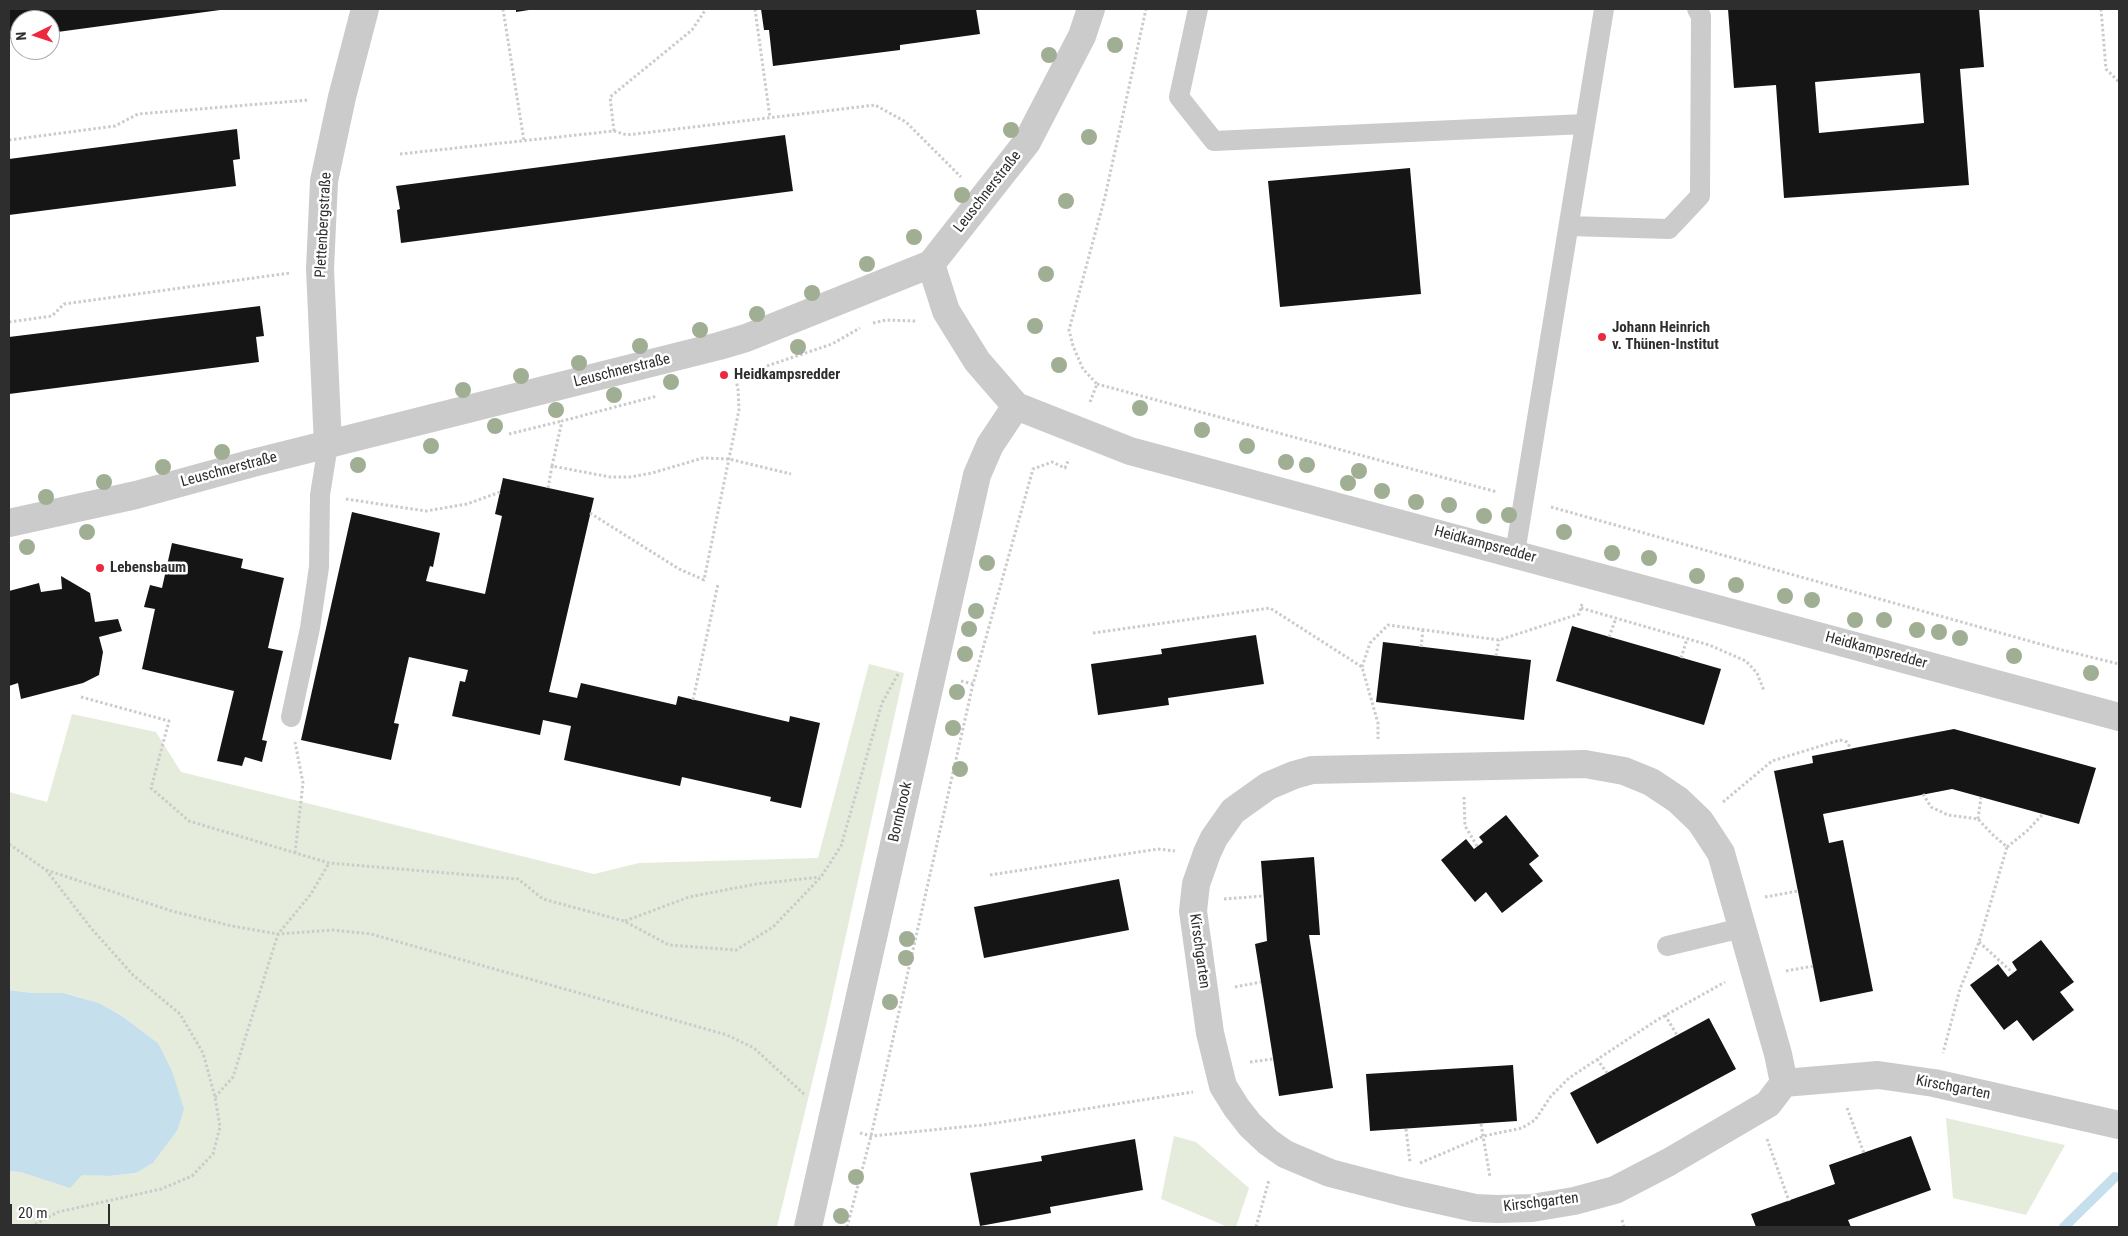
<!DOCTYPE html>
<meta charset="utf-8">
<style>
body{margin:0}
#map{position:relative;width:2128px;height:1236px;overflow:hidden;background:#fff;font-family:"Roboto Condensed",sans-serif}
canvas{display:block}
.frame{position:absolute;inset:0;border:10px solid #2e2e2e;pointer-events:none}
.north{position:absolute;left:10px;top:10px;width:50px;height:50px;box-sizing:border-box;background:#fff;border:1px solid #ababab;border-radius:50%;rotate:266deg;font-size:14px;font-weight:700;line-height:20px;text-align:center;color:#2e2e2e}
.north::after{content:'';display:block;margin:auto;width:18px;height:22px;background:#ec293f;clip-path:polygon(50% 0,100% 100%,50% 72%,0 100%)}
.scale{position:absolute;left:10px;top:1204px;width:100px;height:22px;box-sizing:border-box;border:2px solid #2e2e2e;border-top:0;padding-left:6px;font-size:15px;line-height:18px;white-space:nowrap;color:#2e2e2e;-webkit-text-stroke:4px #fff;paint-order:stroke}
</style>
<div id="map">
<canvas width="2128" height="1236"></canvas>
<div class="frame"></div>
<div class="north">N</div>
<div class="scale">20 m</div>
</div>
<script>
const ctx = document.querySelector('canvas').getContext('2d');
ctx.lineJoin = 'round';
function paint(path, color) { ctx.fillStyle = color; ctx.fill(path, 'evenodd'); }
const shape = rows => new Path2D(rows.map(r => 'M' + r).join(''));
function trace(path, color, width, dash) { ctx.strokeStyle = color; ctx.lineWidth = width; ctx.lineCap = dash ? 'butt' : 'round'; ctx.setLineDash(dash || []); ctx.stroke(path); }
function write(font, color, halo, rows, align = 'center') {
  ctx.font = font + ' "Roboto Condensed",sans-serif'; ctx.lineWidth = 5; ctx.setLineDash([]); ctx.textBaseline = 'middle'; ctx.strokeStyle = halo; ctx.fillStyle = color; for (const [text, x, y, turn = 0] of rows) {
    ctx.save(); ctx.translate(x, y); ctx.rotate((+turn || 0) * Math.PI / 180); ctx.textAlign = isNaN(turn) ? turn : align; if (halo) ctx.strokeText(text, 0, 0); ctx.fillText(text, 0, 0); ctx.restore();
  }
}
paint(shape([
 [869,664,904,673,826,1025,777,1227,9,1227,9,1171,110,1176,136,1173,153,1163,177,1131,158,1043,122,1016,99,1003,65,993,32,993,9,990,9,792,47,802,72,714,156,732,181,772,594,874,639,863,818,858],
 [1946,1118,2065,1145,2026,1215,1953,1198],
 [1174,1136,1196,1142,1249,1188,1236,1227,1228,1227,1161,1199]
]), '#e5ecdb');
paint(shape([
 [9,990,32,993,64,993,99,1003,122,1016,158,1043,172,1071,184,1109,177,1131,153,1163,136,1173,110,1176,82,1175,70,1188,21,1172,9,1171]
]), '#c6dfed');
trace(shape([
 [2064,1227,2115,1177]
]), '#c6dfed', 10);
paint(shape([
 [9,9,220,9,220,10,50,33,50,20,20,20,20,37,9,39],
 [516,9,529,9,529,10,516,12],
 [761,9,976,9,980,34,900,45,900,50,773,66,769,30,764,30],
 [1728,9,1979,9,1984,67,1960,69,1969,185,1784,198,1776,85,1734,88],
 [1920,73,1924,123,1819,133,1815,82],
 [237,129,240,159,233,160,236,186,9,215,9,159],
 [785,135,793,191,401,243,397,210,400,209,396,186],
 [1410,168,1421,294,1280,307,1268,181],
 [260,306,264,336,256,337,259,362,9,394,9,337],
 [503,478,594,498,549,692,577,698,581,683,676,705,678,696,789,722,790,716,820,723,801,808,770,801,771,797,682,777,680,786,564,760,571,726,543,720,540,735,452,716,460,681,465,682,468,670,409,657,394,723,399,724,391,760,301,740,352,512,440,533,433,567,430,566,426,581,485,594,502,516,495,514],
 [172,543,243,559,241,568,284,578,268,648,283,651,262,740,267,741,262,762,245,757,242,766,217,761,234,691,142,669,155,609,144,607,150,585,162,588],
 [61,576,90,593,95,622,118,619,122,631,99,637,103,652,99,675,83,683,21,699,18,683,9,686,9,591,39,583,41,592,62,589],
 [1572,626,1721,669,1704,725,1556,681],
 [1256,635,1264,684,1168,698,1169,705,1098,715,1091,664,1162,654,1161,649],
 [1383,642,1531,660,1524,720,1376,702],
 [1954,729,2096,768,2079,824,1952,789,1823,814,1829,843,1843,840,1873,991,1820,1002,1774,771,1813,763,1812,756],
 [1506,815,1539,856,1529,864,1543,881,1502,913,1486,892,1475,902,1441,860,1466,839,1474,849,1483,842,1479,837],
 [1314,857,1320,935,1309,935,1333,1088,1279,1096,1255,944,1267,941,1261,861],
 [1119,879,1129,930,984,958,974,907],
 [2041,940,2074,982,2060,992,2074,1010,2033,1041,2017,1020,2004,1030,1970,985,1998,964,2008,977,2017,970,2012,962],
 [1709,1018,1736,1069,1597,1144,1570,1093],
 [1513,1065,1517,1121,1370,1131,1366,1074],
 [1911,1136,1931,1190,1848,1220,1851,1227,1756,1227,1751,1214,1835,1184,1829,1165],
 [1135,1139,1143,1190,1050,1207,1051,1213,980,1226,970,1173,1042,1161,1041,1156]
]), '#151515');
trace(shape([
 [503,9,524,141],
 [755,9,770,118],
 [2101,9,2106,69,2119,82],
 [614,131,610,97,692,30,706,9],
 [9,140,115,126,138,114,309,100],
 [400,154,614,131,627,135,875,105,906,122,961,177],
 [9,322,52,316,64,304,290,273],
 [873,323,886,320,916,321],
 [767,366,832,344,860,328],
 [1097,384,1497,492],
 [1090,402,1097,384,1083,369,1073,346,1069,330,1105,197,1146,9],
 [509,434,562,421],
 [552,466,562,421,657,396],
 [548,488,552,466,610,477,630,477,652,473,703,458,729,459,791,474],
 [346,499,426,511,467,504,500,492],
 [1551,507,2058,649,2119,664],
 [590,513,679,569,704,580,739,410,738,389,735,376],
 [1581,608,1709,645,1746,661,1757,673,1764,691],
 [1093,633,1270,608,1362,667,1378,723,1378,739],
 [1609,637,1616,618],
 [1421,647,1423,629],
 [1496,656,1499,640],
 [1681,658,1687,639],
 [1362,667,1370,643,1388,625,1499,640,1579,614,1582,604],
 [961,681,973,684],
 [81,697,169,721,151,788,189,821,329,863,518,879,543,899,624,921,669,945,736,950,773,927,821,877,841,846,882,703,898,674],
 [693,700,718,584],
 [1923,794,1931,807,1948,815,1978,819,1992,834,2007,847,1979,942,1960,989,1943,1053],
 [1464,797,1465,826,1477,846],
 [1723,802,1772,761,1840,740,1847,742,1851,749],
 [1978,819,1981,797],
 [9,844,46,870,91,928,133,975,180,1014,203,1053,215,1097,220,1127,213,1154,192,1176,161,1189,58,1212,30,1227],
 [2007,847,2027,831,2043,814],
 [295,853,303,783,295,742],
 [46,870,172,911,232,926,278,934,333,930,371,934,727,1035,754,1048,806,1096],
 [990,875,1158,849,1175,851],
 [1765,897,1798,891],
 [1224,899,1263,896],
 [625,921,689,897,756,884,820,877],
 [1979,942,2013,973],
 [1786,971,1813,966],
 [1235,987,1261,982],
 [1665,1015,1677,1035],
 [1597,1059,1607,1073],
 [1250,1062,1273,1059],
 [215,1097,233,1077,278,934,311,894,329,863],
 [1847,1108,1864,1153],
 [1481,1124,1490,1177],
 [1406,1129,1410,1162],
 [860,1133,871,1136,983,1125,1193,1092],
 [1767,1139,1789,1201],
 [1420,1163,1484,1136,1522,1128,1535,1120,1551,1096,1569,1078,1657,1020,1725,982],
 [1622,1220,1624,1227],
 [847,1227,871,1136,973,684,1033,469,1052,462,1065,468,1069,459],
 [1256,1227,1269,1180]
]), '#cbcbcb', 3, [2.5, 2.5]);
trace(shape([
 [1198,9,1179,97,1214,141,1585,124],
 [1569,226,1669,229,1700,196,1701,16,1697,9],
 [1515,553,1604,9],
 [291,717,310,628,319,567,320,495,328,445],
 [1667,946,1742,928]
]), '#cbcbcb', 20);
trace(shape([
 [931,264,946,311,977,361,1016,406,1130,451,2119,717],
 [328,445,320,269,324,181,342,97,365,9],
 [9,523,136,495,253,463,719,346,746,338,931,264,1027,142,1082,36,1091,9],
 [1784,1083,1778,1054,1721,853,1700,821,1678,800,1651,782,1624,771,1585,764,1312,770,1294,775,1268,786,1233,811,1214,838,1207,853,1196,884,1193,911,1210,1033,1223,1086,1236,1107,1250,1125,1268,1142,1285,1154,1330,1173,1403,1192,1475,1208,1497,1209,1532,1208,1574,1201,1615,1190,1669,1162,1768,1104,1784,1083,1878,1075,1934,1083,2119,1125],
 [808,1227,977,475,990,445,1016,406]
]), '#cbcbcb', 28);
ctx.fillStyle = '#a0ae93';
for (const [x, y] of [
 [1115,45],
 [1049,55],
 [1011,130],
 [1089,137],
 [962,195],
 [1066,201],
 [914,237],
 [867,264],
 [1046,274],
 [812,293],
 [757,314],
 [1035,326],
 [700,330],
 [640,346],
 [798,347],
 [579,363],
 [1059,365],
 [521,376],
 [671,382],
 [463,390],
 [614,395],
 [1140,408],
 [556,410],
 [495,426],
 [1202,430],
 [431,446],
 [1247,446],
 [222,452],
 [1286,462],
 [358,465],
 [1307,465],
 [163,467],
 [1359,471],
 [104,482],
 [1348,483],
 [1382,491],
 [46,497],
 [1416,502],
 [1449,505],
 [1509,515],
 [1484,516],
 [87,532],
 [1564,532],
 [27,547],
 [1612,553],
 [1649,558],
 [987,563],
 [1697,576],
 [1736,585],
 [1785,596],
 [1812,600],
 [976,611],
 [1855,620],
 [1884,620],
 [969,629],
 [1917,630],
 [1939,632],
 [1960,638],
 [965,654],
 [2014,656],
 [2091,673],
 [957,692],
 [953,728],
 [960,769],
 [907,939],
 [906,958],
 [890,1002],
 [856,1177],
 [841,1216]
]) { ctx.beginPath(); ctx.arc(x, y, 8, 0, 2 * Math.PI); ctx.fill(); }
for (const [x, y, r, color] of [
 [1602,337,5,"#ec293f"],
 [724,375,5,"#ec293f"],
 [100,568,5,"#ec293f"]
]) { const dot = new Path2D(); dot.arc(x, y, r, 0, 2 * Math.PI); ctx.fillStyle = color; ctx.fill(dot); trace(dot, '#fff', 2); }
write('15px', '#2e2e2e', '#fff', [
 ["Leuschnerstraße",988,192,-52],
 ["Plettenbergstraße",324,225,-87],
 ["Leuschnerstraße",622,371,-14],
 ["Leuschnerstraße",229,470,-15],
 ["Heidkampsredder",1485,545,15],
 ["Heidkampsredder",1876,651,15],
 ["Bornbrook",901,812,-77],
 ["Kirschgarten",1199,951,82],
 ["Kirschgarten",1953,1088,11],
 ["Kirschgarten",1541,1203,-7]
]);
write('bold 15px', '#2e2e2e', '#fff', [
 ["Johann Heinrich",1612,328],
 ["v. Thünen-Institut",1612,345],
 ["Heidkampsredder",734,375],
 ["Lebensbaum",110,568]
], 'left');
</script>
